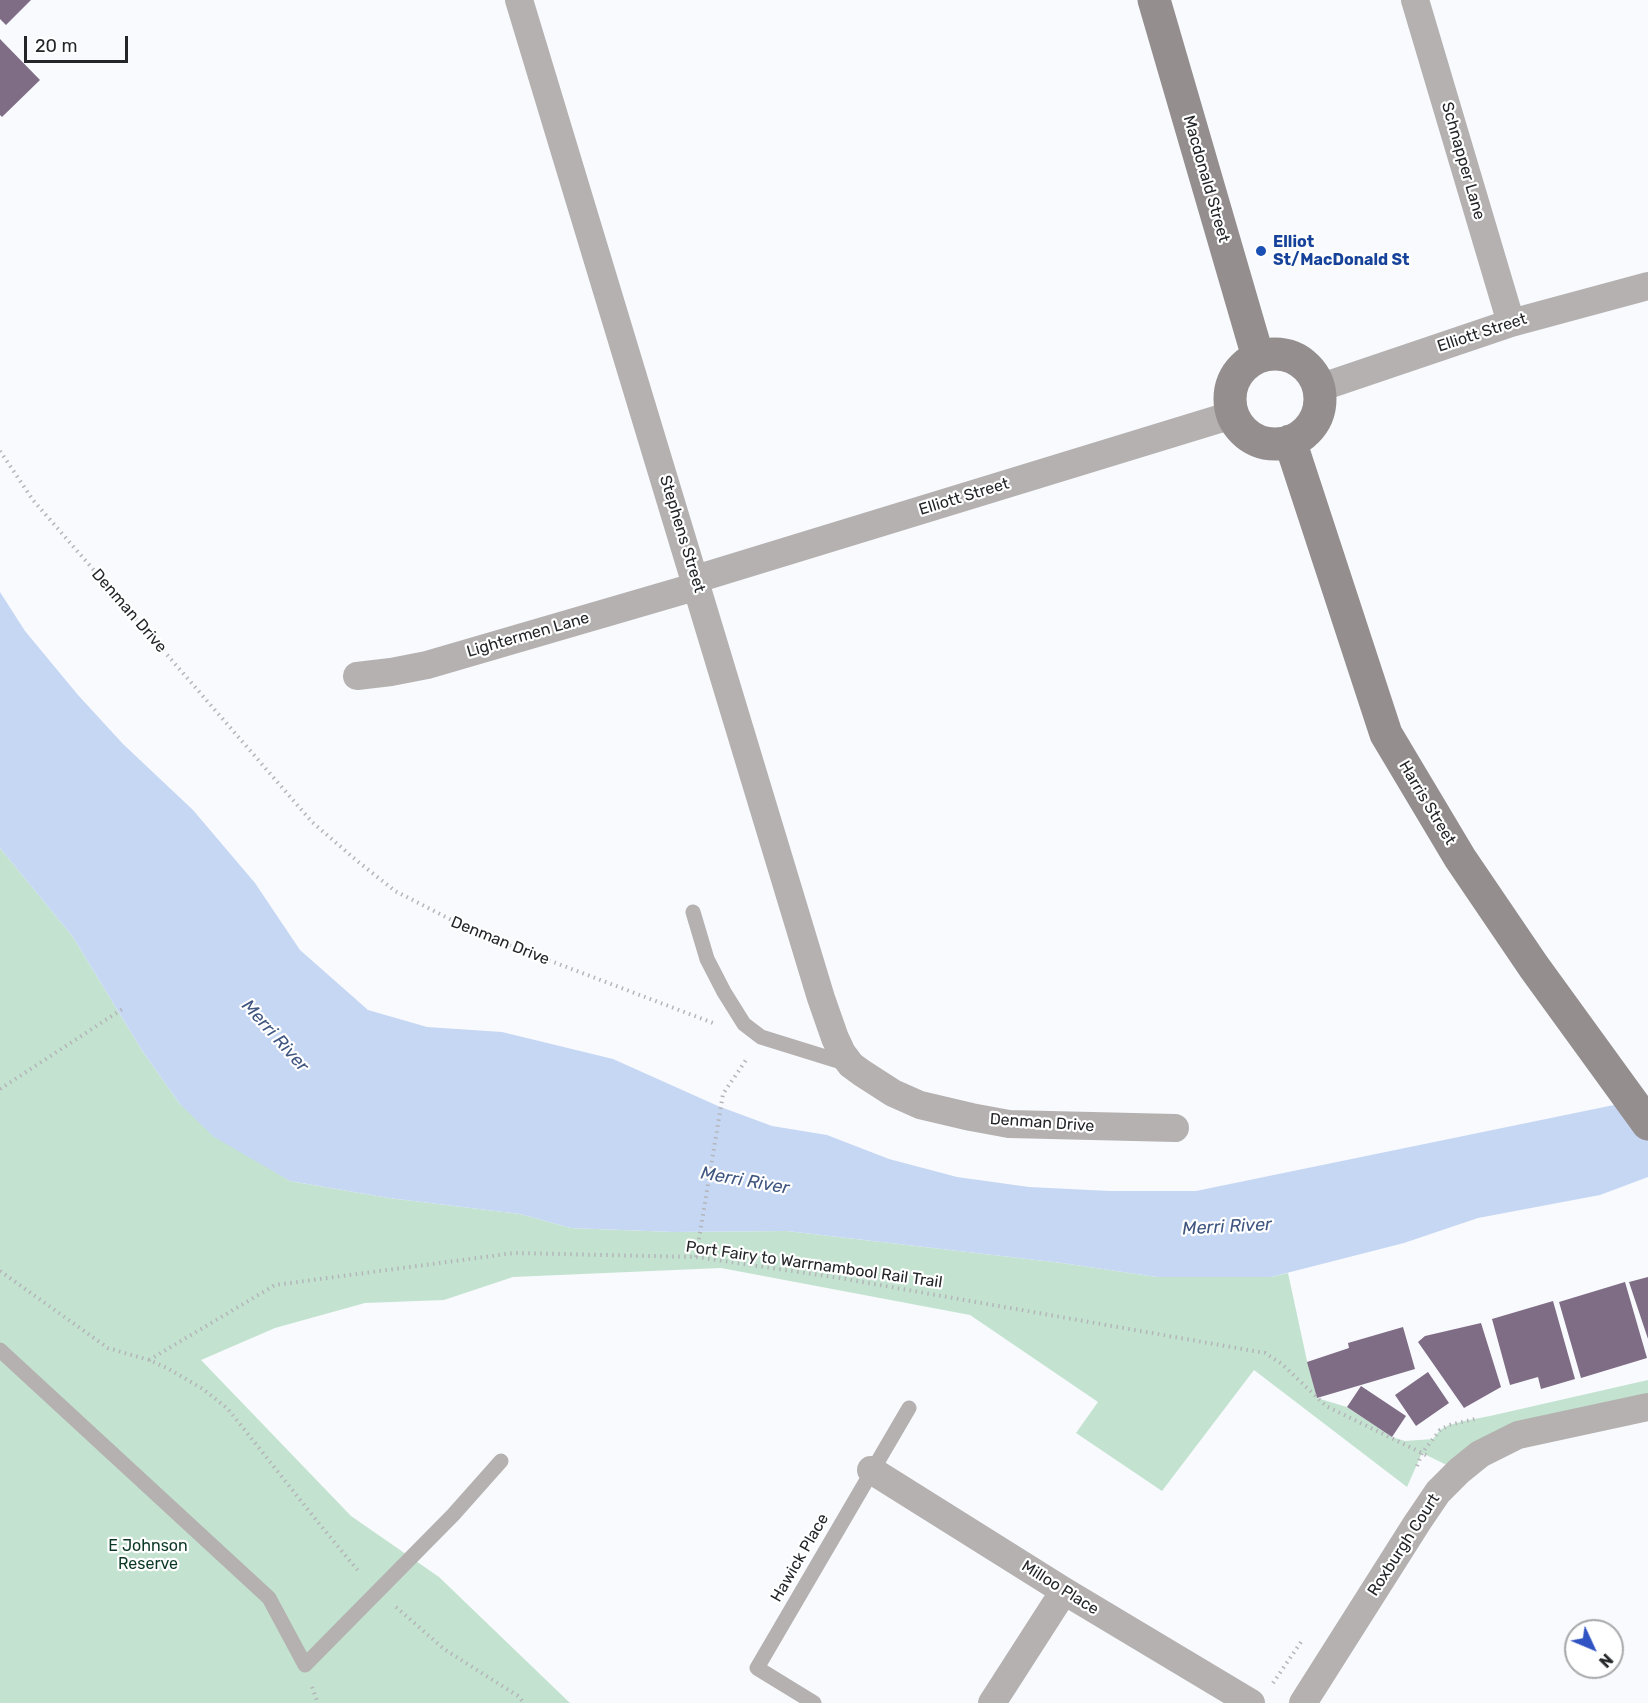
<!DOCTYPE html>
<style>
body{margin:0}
#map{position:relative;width:1648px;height:1703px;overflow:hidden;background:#f8fafe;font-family:Rubik,sans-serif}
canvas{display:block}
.north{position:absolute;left:1564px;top:1619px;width:60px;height:60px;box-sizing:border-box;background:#fff;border:2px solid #a7a8a9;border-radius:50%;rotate:134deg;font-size:16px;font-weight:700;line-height:24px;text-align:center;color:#242528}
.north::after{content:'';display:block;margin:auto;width:21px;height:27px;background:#3053c3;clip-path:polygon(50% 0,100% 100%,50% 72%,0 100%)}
.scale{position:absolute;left:24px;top:36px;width:104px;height:27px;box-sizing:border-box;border:3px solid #242528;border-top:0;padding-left:8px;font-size:18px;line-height:21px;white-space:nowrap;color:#242528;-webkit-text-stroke:4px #fff;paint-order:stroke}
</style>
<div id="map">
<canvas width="1648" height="1703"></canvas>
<div class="north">N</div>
<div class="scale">20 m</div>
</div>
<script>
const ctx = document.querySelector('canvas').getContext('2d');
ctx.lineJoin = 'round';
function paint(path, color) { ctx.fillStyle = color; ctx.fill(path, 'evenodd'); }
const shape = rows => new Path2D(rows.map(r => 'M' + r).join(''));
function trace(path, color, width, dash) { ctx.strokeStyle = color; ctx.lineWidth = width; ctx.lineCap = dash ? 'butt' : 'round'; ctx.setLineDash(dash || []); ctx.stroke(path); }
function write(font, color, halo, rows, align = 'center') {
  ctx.font = font + ' Rubik,sans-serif'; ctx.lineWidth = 4.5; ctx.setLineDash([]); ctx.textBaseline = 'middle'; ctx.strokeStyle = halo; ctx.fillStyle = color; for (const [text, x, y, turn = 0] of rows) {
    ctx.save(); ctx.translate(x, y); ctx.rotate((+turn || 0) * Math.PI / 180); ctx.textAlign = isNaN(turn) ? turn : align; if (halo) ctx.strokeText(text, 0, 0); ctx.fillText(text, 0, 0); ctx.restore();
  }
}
paint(shape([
 [0,848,73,937,143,1052,180,1104,253,1158,290,1181,389,1198,520,1214,571,1228,673,1232,787,1231,1062,1263,1157,1277,1271,1277,1288,1273,1307,1361,1317,1398,1347,1407,1392,1437,1405,1441,1433,1439,1440,1430,1449,1425,1464,1421,1490,1416,1648,1380,1648,1407,1518,1435,1459,1471,1422,1453,1407,1487,1254,1370,1162,1491,1076,1433,1098,1402,970,1315,721,1268,513,1277,444,1300,365,1303,275,1328,201,1360,351,1516,439,1577,570,1703,0,1703]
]), '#c3e3d0');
paint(shape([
 [0,592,25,631,78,695,123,744,193,810,255,883,300,950,368,1010,427,1027,502,1032,613,1059,718,1106,772,1126,827,1135,889,1159,957,1177,1029,1187,1110,1191,1196,1191,1648,1098,1648,1177,1600,1195,1478,1218,1404,1243,1271,1277,1157,1277,1062,1263,787,1231,673,1232,571,1228,520,1214,389,1198,290,1181,214,1137,180,1104,143,1052,73,937,0,848]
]), '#c6d7f4');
paint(shape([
 [0,0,31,0,6,25,0,19],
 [0,39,40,80,2,117,0,115],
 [1648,1277,1648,1339,1629,1282],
 [1625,1282,1647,1358,1581,1378,1559,1302],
 [1553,1301,1575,1379,1541,1389,1538,1377,1510,1385,1492,1319],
 [1481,1323,1501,1387,1464,1408,1418,1342,1425,1336],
 [1403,1327,1415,1369,1317,1398,1307,1362,1349,1348,1348,1343],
 [1428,1372,1449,1403,1416,1426,1395,1395],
 [1361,1386,1406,1416,1392,1437,1347,1407]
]), '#7f6c85');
trace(shape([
 [0,451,33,500,312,822,356,860,395,891,475,932,713,1023],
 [0,1089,124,1008],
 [696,1257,723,1094,748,1057],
 [0,1271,108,1348,149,1360,167,1368,203,1389,228,1409,321,1526,360,1573],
 [149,1360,275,1285,514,1253,696,1257,840,1278,1265,1353,1282,1364,1326,1406,1430,1457],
 [1417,1466,1422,1453,1440,1430,1449,1425,1475,1419],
 [396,1607,444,1649,518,1696,524,1703],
 [1273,1683,1301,1642],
 [312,1687,318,1703]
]), '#b4b5b9', 4, [1.5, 4.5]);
trace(shape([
 [693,912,707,959,724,992,744,1024,761,1037,848,1064],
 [0,1350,269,1598,305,1665,453,1515,501,1461],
 [814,1703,757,1668,909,1408]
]), '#b5b1b1', 15);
trace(shape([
 [519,0,821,998,835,1038,842,1053,851,1065,862,1073,893,1093,920,1105,971,1117,1009,1124,1175,1128],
 [1415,0,1511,323],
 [1319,388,1511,323,1648,286],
 [696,579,1232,415],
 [357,676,391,672,427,665,698,586],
 [871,1470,1064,1591,1251,1703],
 [992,1703,1064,1591],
 [1303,1703,1417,1523,1438,1492,1459,1471,1480,1454,1518,1435,1648,1407]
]), '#b5b1b1', 28);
trace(shape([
 [1154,0,1258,357],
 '1230 399a45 45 0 1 1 90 0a45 45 0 1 1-90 0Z',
 [1290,441,1386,734,1460,858,1534,967,1648,1124]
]), '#948e8e', 33);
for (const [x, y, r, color] of [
 [1261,251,6,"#1a4fb4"]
]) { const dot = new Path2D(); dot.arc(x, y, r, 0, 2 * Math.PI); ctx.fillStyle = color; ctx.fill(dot); trace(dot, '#fff', 2); }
write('16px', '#242528', '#fff', [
 ["Schnapper Lane",1463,161,74],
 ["Macdonald Street",1206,179,74],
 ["Elliott Street",1482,333,-18],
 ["Elliott Street",964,497,-17],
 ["Stephens Street",682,534,73],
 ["Denman Drive",129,611,49],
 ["Lightermen Lane",528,635,-16],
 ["Harris Street",1427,803,59],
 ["Denman Drive",500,941,22],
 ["Denman Drive",1042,1123,4],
 ["Port Fairy to Warrnambool Rail Trail",814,1265,8],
 ["Roxburgh Court",1404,1545,-57],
 ["Hawick Place",800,1558,-60],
 ["Milloo Place",1060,1588,32]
]);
write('bold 16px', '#164399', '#fff', [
 ["Elliot",1273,242],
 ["St/MacDonald St",1273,260]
], 'left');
write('16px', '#0b3825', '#fff', [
 ["E Johnson",148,1546],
 ["Reserve",148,1564]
]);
write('italic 18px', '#3f5680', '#fff', [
 ["Merri River",275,1036,48],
 ["Merri River",745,1181,10],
 ["Merri River",1227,1227,-3]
]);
</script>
